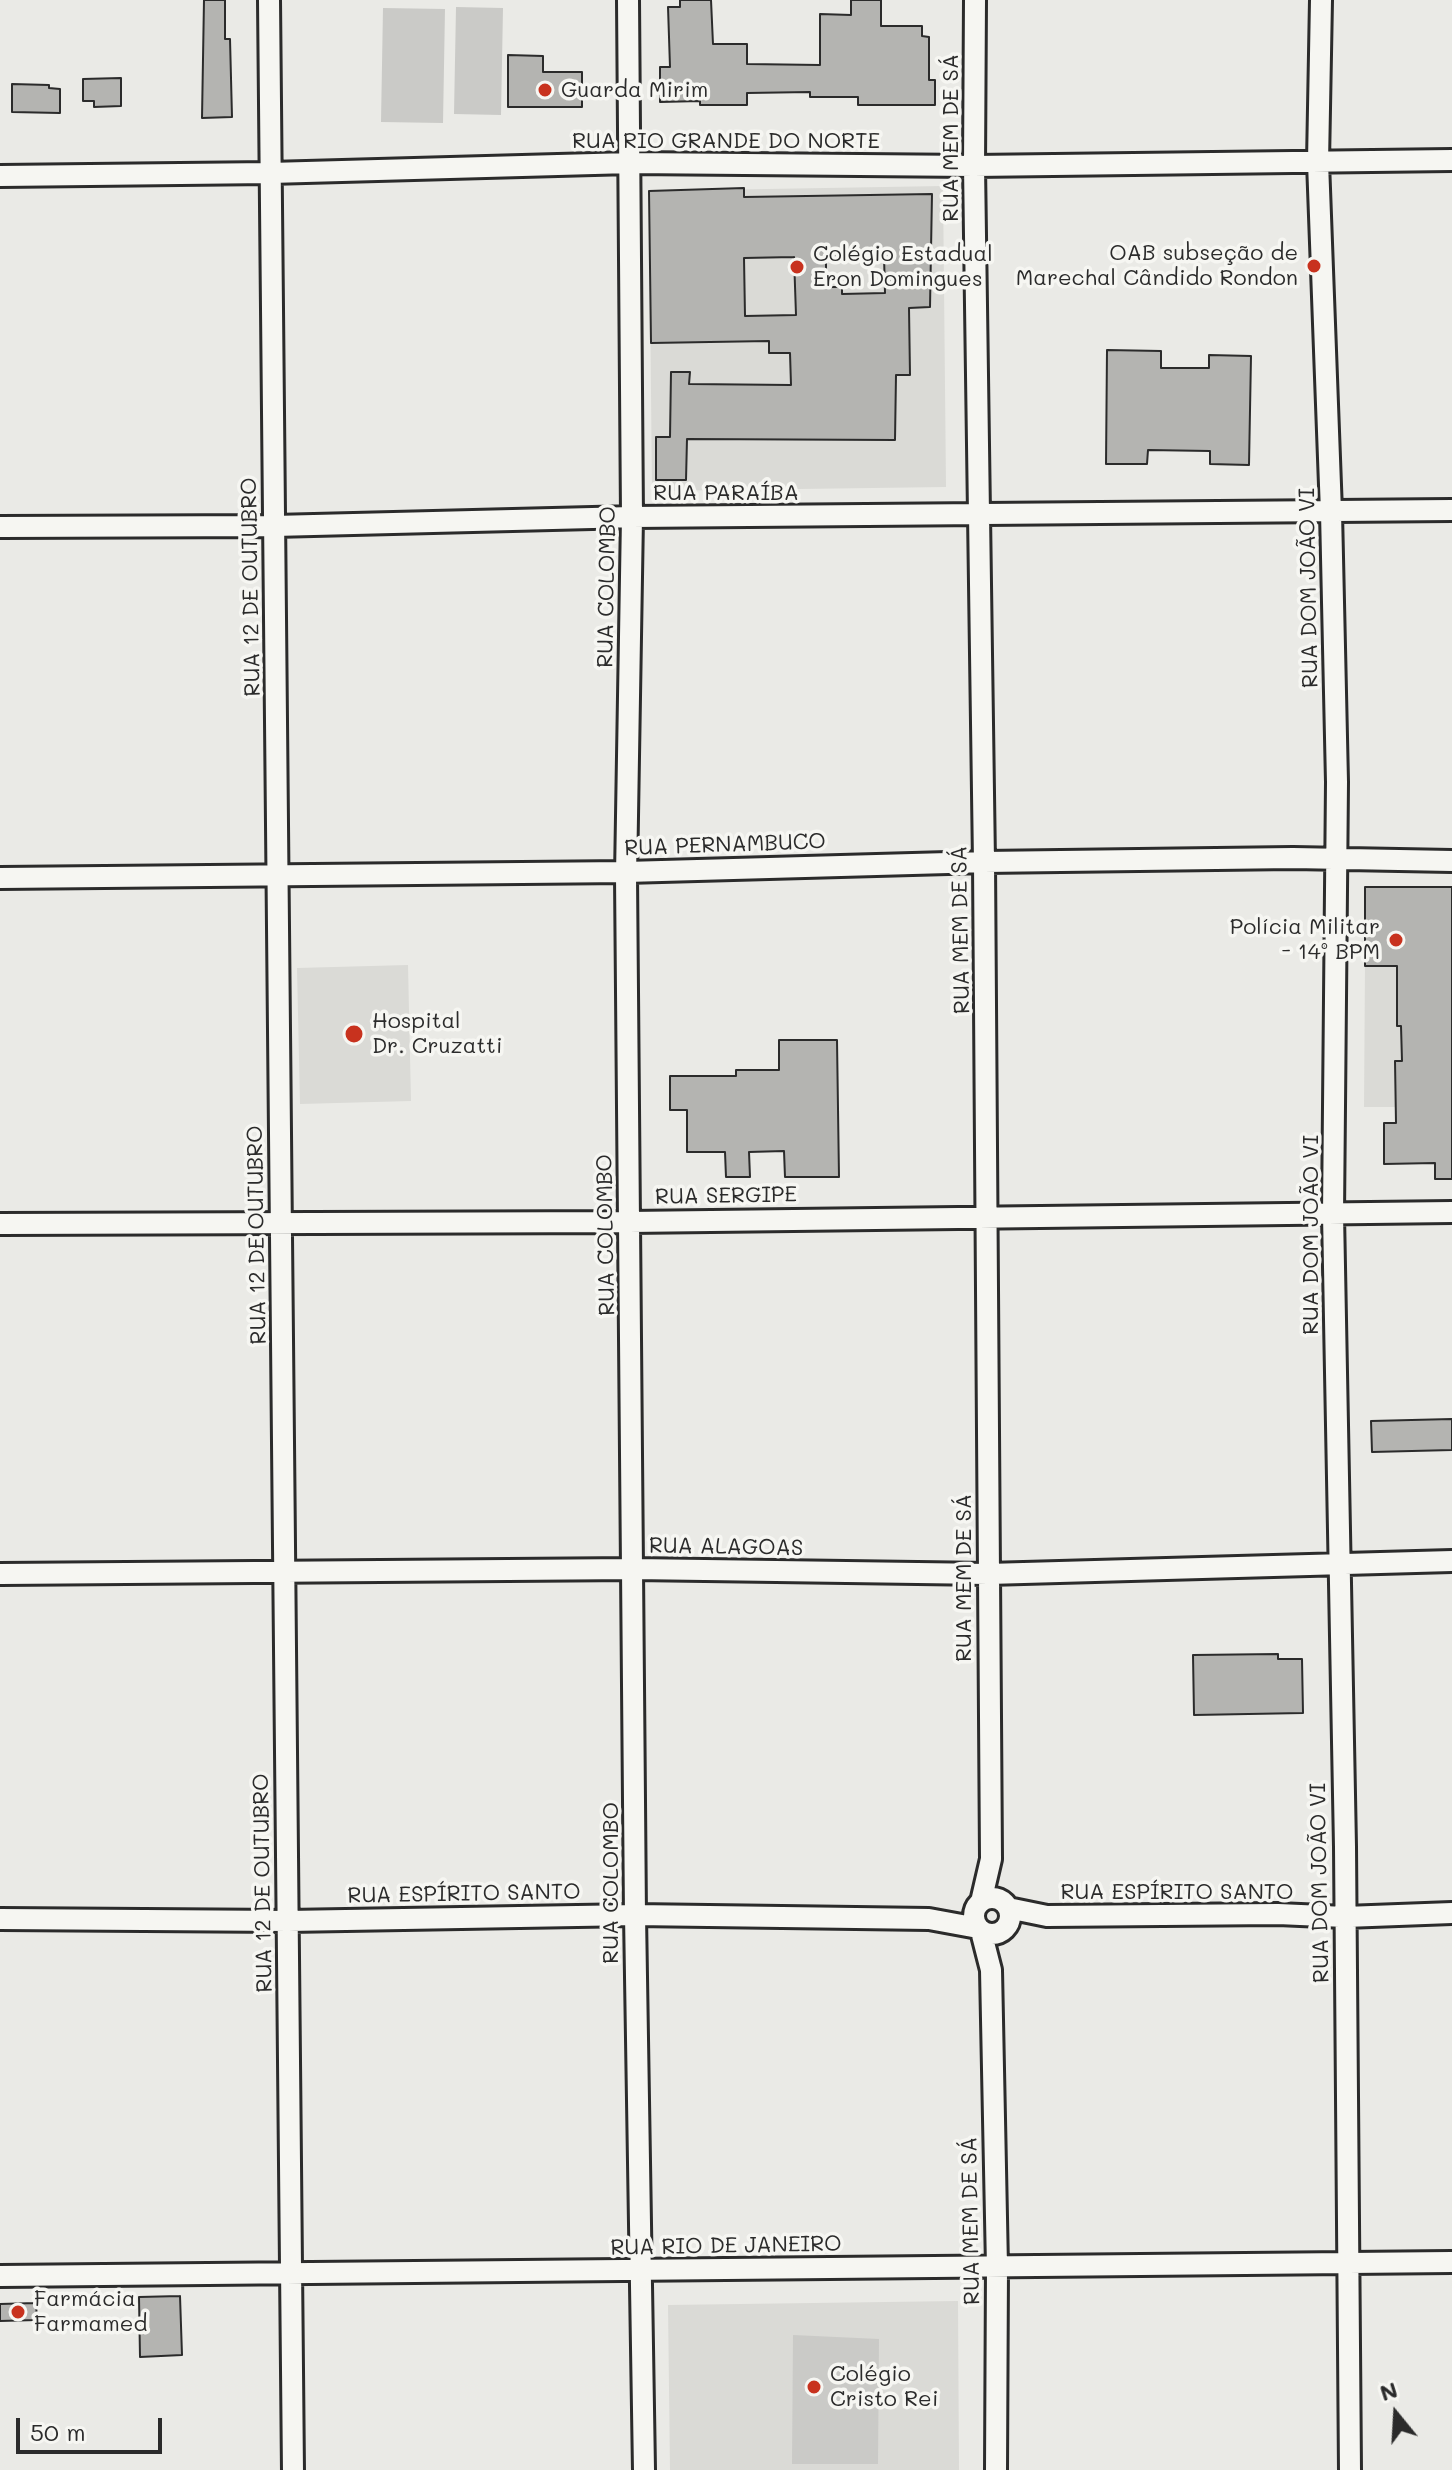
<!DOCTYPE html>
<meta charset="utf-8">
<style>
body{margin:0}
#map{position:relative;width:1452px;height:2470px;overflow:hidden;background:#eaeae6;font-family:Mali,sans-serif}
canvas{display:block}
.north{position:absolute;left:1356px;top:2374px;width:80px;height:80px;-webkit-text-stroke:6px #f6f6f2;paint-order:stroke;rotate:342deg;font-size:22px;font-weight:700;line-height:32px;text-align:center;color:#2b2b2b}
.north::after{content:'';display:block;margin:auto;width:28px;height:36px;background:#2b2b2b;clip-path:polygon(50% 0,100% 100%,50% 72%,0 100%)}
.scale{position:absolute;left:16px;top:2418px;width:146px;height:36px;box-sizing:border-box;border:4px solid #2b2b2b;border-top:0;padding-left:10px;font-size:24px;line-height:28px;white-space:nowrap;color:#2b2b2b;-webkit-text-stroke:6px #f6f6f2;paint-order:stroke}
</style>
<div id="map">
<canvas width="1452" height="2470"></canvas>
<div class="north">N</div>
<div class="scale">50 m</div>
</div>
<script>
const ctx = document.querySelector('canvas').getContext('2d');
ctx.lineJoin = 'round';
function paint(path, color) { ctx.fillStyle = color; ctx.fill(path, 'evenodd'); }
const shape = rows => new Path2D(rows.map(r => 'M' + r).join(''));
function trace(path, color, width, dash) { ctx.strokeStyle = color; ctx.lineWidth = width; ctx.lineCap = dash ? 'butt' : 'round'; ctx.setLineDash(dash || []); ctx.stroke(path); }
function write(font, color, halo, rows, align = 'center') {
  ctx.font = font + ' Mali,sans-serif'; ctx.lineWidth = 7; ctx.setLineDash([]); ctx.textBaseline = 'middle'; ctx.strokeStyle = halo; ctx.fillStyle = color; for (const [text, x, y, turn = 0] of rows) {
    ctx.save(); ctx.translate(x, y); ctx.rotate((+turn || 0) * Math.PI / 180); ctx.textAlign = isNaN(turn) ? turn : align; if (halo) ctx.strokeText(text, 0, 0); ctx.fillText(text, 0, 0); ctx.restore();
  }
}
paint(shape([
 [943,186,946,487,652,491,649,191],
 [408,965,411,1101,300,1104,297,968],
 [1365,966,1426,966,1396,1107,1364,1107],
 [958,2301,959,2470,670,2470,668,2305]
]), '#dadad6');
paint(shape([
 [456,7,503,8,501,115,454,114],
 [383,8,445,9,443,123,381,122],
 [793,2335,879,2339,878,2464,792,2464]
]), '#cacac7');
const building = shape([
 [204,0,225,0,225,39,230,39,232,117,202,118,204,0],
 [680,0,711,0,713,44,747,44,747,64,820,65,820,14,851,15,851,0,881,0,881,26,922,26,922,36,929,37,929,80,935,80,935,105,858,105,858,97,810,97,810,92,747,93,747,105,700,105,700,101,660,102,660,67,670,67,668,7,680,7,680,0],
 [508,55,543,56,543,72,582,72,582,107,508,107,508,55],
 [121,78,121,106,94,107,94,101,83,101,83,79,121,78],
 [12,84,49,85,49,88,60,89,60,113,12,112,12,84],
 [744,188,744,197,932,194,930,307,909,308,910,375,896,375,895,440,687,439,686,480,656,480,656,437,670,437,671,372,690,372,689,384,791,385,790,353,769,353,769,341,651,343,649,191,744,188],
 [884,256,885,293,842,294,842,287,826,287,826,257,884,256],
 [794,257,796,315,745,316,744,258,794,257],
 [1107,350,1161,351,1161,368,1209,368,1209,355,1251,356,1249,465,1210,464,1210,451,1148,450,1147,464,1106,464,1107,350],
 [1365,887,1452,887,1452,1179,1435,1179,1435,1163,1384,1164,1384,1123,1396,1123,1395,1061,1402,1061,1401,1026,1397,1026,1397,966,1365,966,1365,887],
 [779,1040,837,1040,839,1177,785,1177,784,1151,749,1152,750,1177,726,1177,725,1152,687,1152,687,1110,670,1110,670,1076,736,1076,736,1070,779,1070,779,1040],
 [1452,1419,1452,1450,1372,1452,1371,1421,1452,1419],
 [1278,1654,1278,1659,1302,1659,1303,1713,1194,1715,1193,1655,1278,1654],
 [180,2296,182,2355,140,2357,139,2297,180,2296],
 [36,2303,37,2320,0,2321,0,2304,36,2303]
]);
paint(building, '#b4b4b1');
trace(building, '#2b2b2b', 2);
const street = shape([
 [269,0,293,2470],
 [628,0,632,517,626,876,635,1915,644,2470],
 [975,0,974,166,984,862,991,1859,981,1902],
 [1321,0,1318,162,1331,512,1337,782,1333,1214,1345,1847,1350,2470],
 [0,176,270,173,630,163,974,166,1452,160],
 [0,527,274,526,632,517,1452,510],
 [0,878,626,872,984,862,1293,858,1452,861],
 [0,1224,629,1222,1452,1212],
 [0,1574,634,1569,988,1574,1452,1561],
 '974 1916a18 18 0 1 1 36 0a18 18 0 1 1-36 0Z',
 [1008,1908,1047,1916,1278,1914,1345,1917,1452,1913],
 [0,1919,288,1921,635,1915,929,1919,978,1928],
 [981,1931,991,1970,997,2267,996,2470],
 [0,2276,1452,2262]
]);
trace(street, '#2b2b2b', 26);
trace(street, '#f6f6f2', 20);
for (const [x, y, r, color] of [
 [545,90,8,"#c8321e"],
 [1314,266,8,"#c8321e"],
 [797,267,8,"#c8321e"],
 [1396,940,8,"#c8321e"],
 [354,1034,10,"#c8321e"],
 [18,2312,8,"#c8321e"],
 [814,2387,8,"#c8321e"]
]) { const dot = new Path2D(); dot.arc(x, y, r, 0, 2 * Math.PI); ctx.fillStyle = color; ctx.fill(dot); trace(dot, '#f6f6f2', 3); }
write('22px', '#2b2b2b', '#f6f6f2', [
 ["Guarda Mirim",561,90],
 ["OAB subseção de",1298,253,"right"],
 ["Marechal Cândido Rondon",1298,278,"right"],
 ["Colégio Estadual",813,254],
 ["Eron Domingues",813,279],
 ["Polícia Militar",1380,927,"right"],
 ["- 14º BPM",1380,952,"right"],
 ["Hospital",372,1021],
 ["Dr. Cruzatti",372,1046],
 ["Farmácia",34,2299],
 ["Farmamed",34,2324],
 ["Colégio",830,2374],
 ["Cristo Rei",830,2399]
], 'left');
write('22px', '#2b2b2b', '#f6f6f2', [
 ["RUA MEM DE SÁ",951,138,-90],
 ["RUA RIO GRANDE DO NORTE",726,141],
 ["RUA PARAÍBA",726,493],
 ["RUA 12 DE OUTUBRO",251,587,-91],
 ["RUA COLOMBO",607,587,-89],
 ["RUA DOM JOÃO VI",1309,588,-91],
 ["RUA PERNAMBUCO",725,845,-2],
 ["RUA MEM DE SÁ",961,930,-91],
 ["RUA SERGIPE",726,1196,-1],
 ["RUA 12 DE OUTUBRO",257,1235,-91],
 ["RUA COLOMBO",606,1235,-91],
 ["RUA DOM JOÃO VI",1311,1235,-90],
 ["RUA ALAGOAS",726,1547,1],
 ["RUA MEM DE SÁ",964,1578,-90],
 ["RUA 12 DE OUTUBRO",263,1883,-91],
 ["RUA COLOMBO",611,1883,-90],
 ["RUA DOM JOÃO VI",1320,1883,-91],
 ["RUA ESPÍRITO SANTO",1177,1892],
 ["RUA ESPÍRITO SANTO",464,1894,-1],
 ["RUA MEM DE SÁ",971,2221,-91],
 ["RUA RIO DE JANEIRO",726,2246,-1]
]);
</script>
